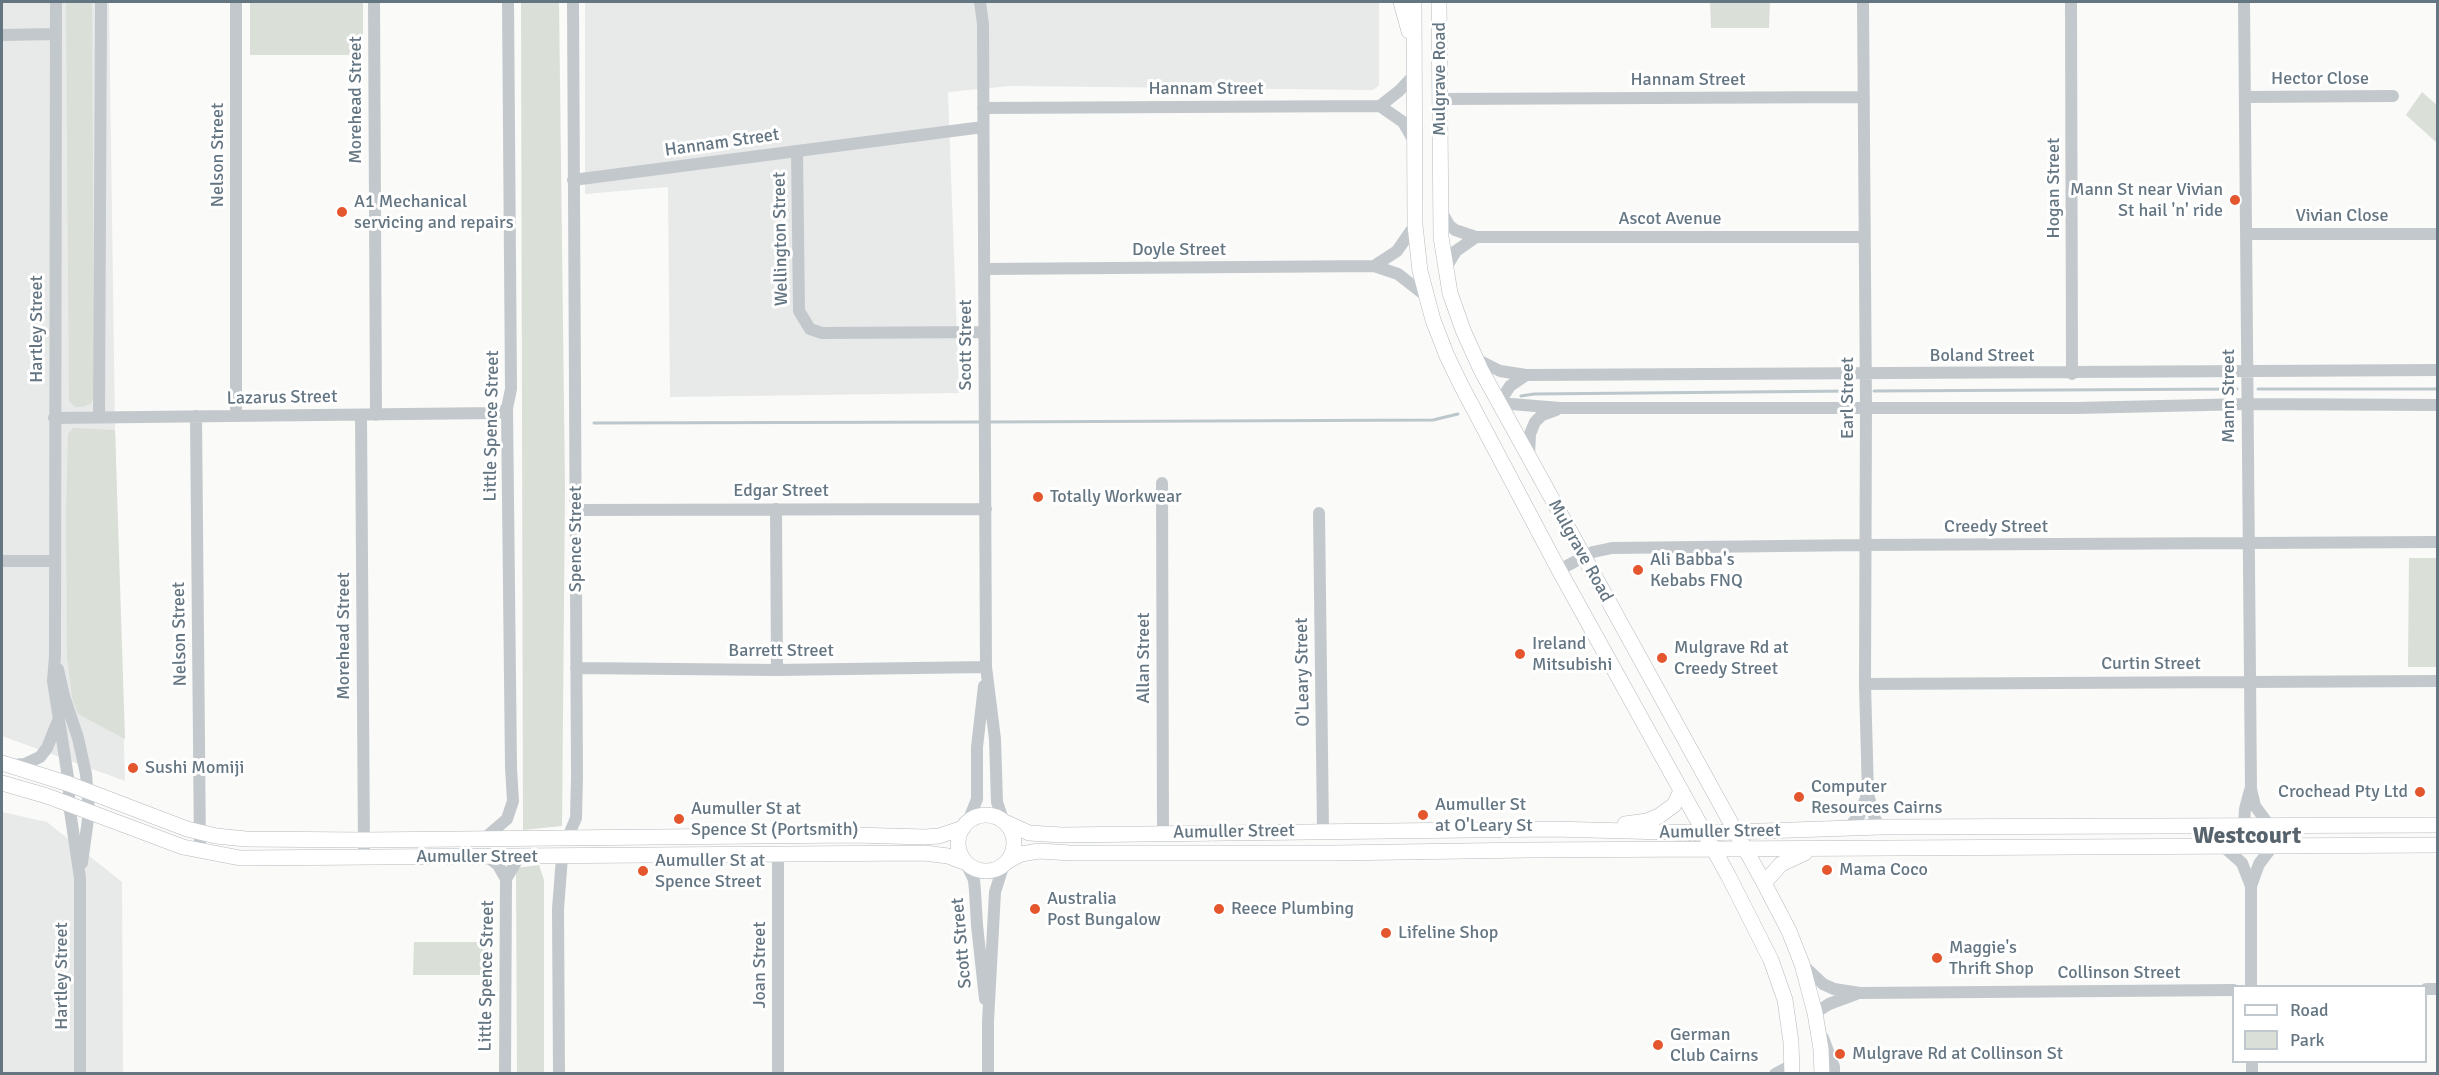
<!DOCTYPE html>
<style>
body{margin:0}
#map{position:relative;width:2439px;height:1075px;overflow:hidden;background:#fafaf8;font-family:Signika,sans-serif}
canvas{display:block}
.frame{position:absolute;inset:0;border:3px solid #657683;pointer-events:none}
.legend{position:absolute;left:2232px;top:985px;width:195px;height:78px;box-sizing:border-box;background:#fff;border:2px solid #c1c8cd;margin:0;padding:8px 10px;list-style:none;font-size:18px;color:#657683}
.legend li{display:flex;align-items:center;gap:12px;height:30px}
.legend b{width:30px;border:2px solid #c1c8cd}
</style>
<div id="map">
<canvas width="2439" height="1075"></canvas>
<div class="frame"></div>
<ul class="legend">
<li><b style="height:8px;background:#fff"></b>Road</li>
<li><b style="height:16px;background:#dadfd7"></b>Park</li>
</ul>
</div>
<script>
const ctx = document.querySelector('canvas').getContext('2d');
ctx.lineJoin = 'round';
function paint(path, color) { ctx.fillStyle = color; ctx.fill(path, 'evenodd'); }
const shape = rows => new Path2D(rows.map(r => 'M' + r).join(''));
function trace(path, color, width, dash) { ctx.strokeStyle = color; ctx.lineWidth = width; ctx.lineCap = dash ? 'butt' : 'round'; ctx.setLineDash(dash || []); ctx.stroke(path); }
function write(font, color, halo, rows, align = 'center') {
  ctx.font = font + ' Signika,sans-serif'; ctx.lineWidth = 6; ctx.setLineDash([]); ctx.textBaseline = 'middle'; ctx.strokeStyle = halo; ctx.fillStyle = color; for (const [text, x, y, turn = 0] of rows) {
    ctx.save(); ctx.translate(x, y); ctx.rotate((+turn || 0) * Math.PI / 180); ctx.textAlign = isNaN(turn) ? turn : align; if (halo) ctx.strokeText(text, 0, 0); ctx.fillText(text, 0, 0); ctx.restore();
  }
}
paint(shape([
 [2,2,109,2,115,430,125,781,2,736],
 [585,2,1379,2,1379,85,1373,90,1011,86,948,92,959,393,670,397,668,187,585,194],
 [2,812,47,822,122,882,123,1073,2,1073]
]), '#e8e9e9');
paint(shape([
 [66,2,92,2,94,397,90,404,83,407,75,407,69,401],
 [250,2,363,2,363,55,250,55],
 [521,2,559,2,565,488,562,826,523,830],
 [1710,2,1770,2,1769,28,1711,28],
 [2422,92,2437,105,2437,143,2406,115],
 [73,428,115,430,125,739,78,714,72,698,67,656,66,515,68,434],
 [2409,558,2437,558,2437,667,2408,667],
 [539,865,544,880,544,1073,517,1073,516,868],
 [414,942,493,942,493,975,413,975]
]), '#dadfd7');
trace(shape([
 [2258,389,2438,389],
 [1874,391,2237,389],
 [1521,396,1534,394,1851,391],
 [987,422,1433,420,1458,414],
 [594,423,980,422]
]), '#bbc7cb', 3);
const major = shape([
 [1401,2,1409,31],
 [1414,2,1415,225,1420,271,1433,320,1447,356,1461,385,1559,570,1729,877,1771,960,1785,1000,1791,1042,1792,1074],
 [1439,2,1441,237,1450,293,1463,330,1481,370,1764,883,1789,931,1802,964,1815,1013,1821,1049,1822,1074],
 [2,763,69,784,187,829,216,836,246,839,364,840,853,835,925,837,939,836,963,828],
 [2,783,47,796,183,847,240,858,924,853,948,856,964,862],
 '958 843a28 28 0 1 1 56 0a28 28 0 1 1-56 0Z',
 [1005,822,1029,833,1062,835,1552,829,1704,833,1881,827,2438,825],
 [1625,824,1647,821,1659,816,1674,805,1681,791],
 [1008,861,1021,854,1039,851,1071,853,1336,853,1528,850,2438,845],
 [1764,883,1781,864,1805,853]
]);
trace(major, '#b5babe', 16);
trace(shape([
 [56,2,55,656,53,681,69,784,69,804,80,878,80,1074],
 [374,2,376,415],
 [980,2,983,24,986,667,995,739,997,802,1003,820],
 [1863,2,1866,407,1865,684,1868,794,1875,819,1881,827],
 [2071,2,2072,374],
 [2244,2,2251,789,2255,806,2269,825],
 [2,35,56,34],
 [2247,97,2393,96],
 [1440,99,1864,97],
 [1380,106,1403,122,1414,141],
 [983,108,1380,106,1399,91,1415,74],
 [797,151,799,311,810,329,822,333,984,332],
 [573,180,983,127],
 [1441,211,1449,225,1455,230,1476,237,1864,237],
 [2247,234,2438,234],
 [1374,266,1397,251,1415,225],
 [984,269,1374,266,1398,274,1426,296],
 [1445,269,1456,251,1476,237],
 [1476,359,1500,371,1526,375,2438,370],
 [1526,375,1510,386,1499,403,1560,408,2076,408,2248,404,2438,405],
 [361,415,364,849],
 [196,416,200,852],
 [236,416,236,2],
 [99,417,101,2],
 [54,418,495,413,502,412,507,408],
 [1529,456,1530,434,1535,422,1542,415,1556,410],
 [1162,483,1163,833],
 [776,509,777,670],
 [576,510,986,509],
 [1319,513,1323,831],
 [2,561,55,561],
 [1559,570,1593,552,1612,548,1866,545,2438,542],
 [576,668,777,670,986,667],
 [58,669,64,696,78,738,86,774,89,812,82,863],
 [1865,684,2438,681],
 [13,765,25,764,40,757,47,748,57,723],
 [968,822,977,799,977,747,984,686],
 [2244,825,2245,809,2250,790],
 [1848,828,1859,816,1867,795],
 [568,837,576,818,577,777,573,2],
 [485,838,507,819,513,801,511,768,507,408,511,389,508,2],
 [2224,847,2242,863,2251,886,2251,986],
 [488,857,498,865,506,879],
 [966,863,974,880,975,891,977,925,985,999],
 [2251,886,2259,864,2272,847],
 [1803,965,1823,984,1834,989,1860,993,2234,990],
 [2426,989,2438,989],
 [1815,1013,1829,1004,1856,994],
 [1823,1038,1834,1067,1834,1074],
 [2252,1062,2252,1074],
 [505,1074,506,879,519,857],
 [559,1074,558,909,562,857],
 [778,1074,778,856],
 [988,1074,988,1021,995,892,1003,867],
 [1775,1074,1792,1065]
]), '#c3c8cc', 12);
trace(major, '#fff', 15);
for (const [x, y, r, color] of [
 [2235,200,6,"#e4572e"],
 [342,212,6,"#e4572e"],
 [1038,497,6,"#e4572e"],
 [1638,570,6,"#e4572e"],
 [1520,654,6,"#e4572e"],
 [1662,658,6,"#e4572e"],
 [133,768,6,"#e4572e"],
 [2420,792,6,"#e4572e"],
 [1799,797,6,"#e4572e"],
 [1423,815,6,"#e4572e"],
 [679,819,6,"#e4572e"],
 [1827,870,6,"#e4572e"],
 [643,871,6,"#e4572e"],
 [1035,909,6,"#e4572e"],
 [1219,909,6,"#e4572e"],
 [1386,933,6,"#e4572e"],
 [1937,958,6,"#e4572e"],
 [1658,1045,6,"#e4572e"],
 [1840,1054,6,"#e4572e"]
]) { const dot = new Path2D(); dot.arc(x, y, r, 0, 2 * Math.PI); ctx.fillStyle = color; ctx.fill(dot); trace(dot, '#fff', 2); }
write('18px', '#657683', '#fff', [
 ["Mulgrave Road",1440,79,-90],
 ["Hector Close",2320,79],
 ["Hannam Street",1688,80],
 ["Hannam Street",1206,89],
 ["Morehead Street",356,100,-90],
 ["Hannam Street",722,143,-8],
 ["Nelson Street",218,155,-90],
 ["Hogan Street",2054,188,-90],
 ["Vivian Close",2342,216],
 ["Ascot Avenue",1670,219],
 ["Wellington Street",781,239,-91],
 ["Doyle Street",1179,250],
 ["Hartley Street",37,329,-90],
 ["Scott Street",966,345,-90],
 ["Boland Street",1982,356],
 ["Mann Street",2229,396,-90],
 ["Lazarus Street",282,398,-1],
 ["Earl Street",1848,398,-90],
 ["Little Spence Street",492,426,-89],
 ["Edgar Street",781,491],
 ["Creedy Street",1996,527],
 ["Spence Street",576,539,-90],
 ["Mulgrave Road",1580,551,61],
 ["Nelson Street",180,634,-91],
 ["Morehead Street",344,636,-90],
 ["Barrett Street",781,651],
 ["Allan Street",1144,658,-90],
 ["Curtin Street",2151,664],
 ["O'Leary Street",1303,672,-91],
 ["Aumuller Street",1234,832,-1],
 ["Aumuller Street",1720,832,-1],
 ["Aumuller Street",477,857],
 ["Scott Street",962,943,-95],
 ["Joan Street",760,965,-90],
 ["Collinson Street",2119,973],
 ["Hartley Street",62,976,-90],
 ["Little Spence Street",487,976,-89]
]);
write('18px', '#657683', '#fff', [
 ["Mann St near Vivian",2223,190,"right"],
 ["St hail 'n' ride",2223,211,"right"],
 ["A1 Mechanical",354,202],
 ["servicing and repairs",354,223],
 ["Totally Workwear",1050,497],
 ["Ali Babba's",1650,560],
 ["Kebabs FNQ",1650,581],
 ["Ireland",1532,644],
 ["Mitsubishi",1532,665],
 ["Mulgrave Rd at",1674,648],
 ["Creedy Street",1674,669],
 ["Sushi Momiji",145,768],
 ["Computer",1811,787],
 ["Resources Cairns",1811,808],
 ["Crochead Pty Ltd",2408,792,"right"],
 ["Aumuller St",1435,805],
 ["at O'Leary St",1435,826],
 ["Aumuller St at",691,809],
 ["Spence St (Portsmith)",691,830],
 ["Aumuller St at",655,861],
 ["Spence Street",655,882],
 ["Mama Coco",1839,870],
 ["Australia",1047,899],
 ["Post Bungalow",1047,920],
 ["Reece Plumbing",1231,909],
 ["Lifeline Shop",1398,933],
 ["Maggie's",1949,948],
 ["Thrift Shop",1949,969],
 ["German",1670,1035],
 ["Club Cairns",1670,1056],
 ["Mulgrave Rd at Collinson St",1852,1054]
], 'left');
write('bold 24px', '#57646e', '#fff', [
 ["Westcourt",2247,837]
]);
</script>
